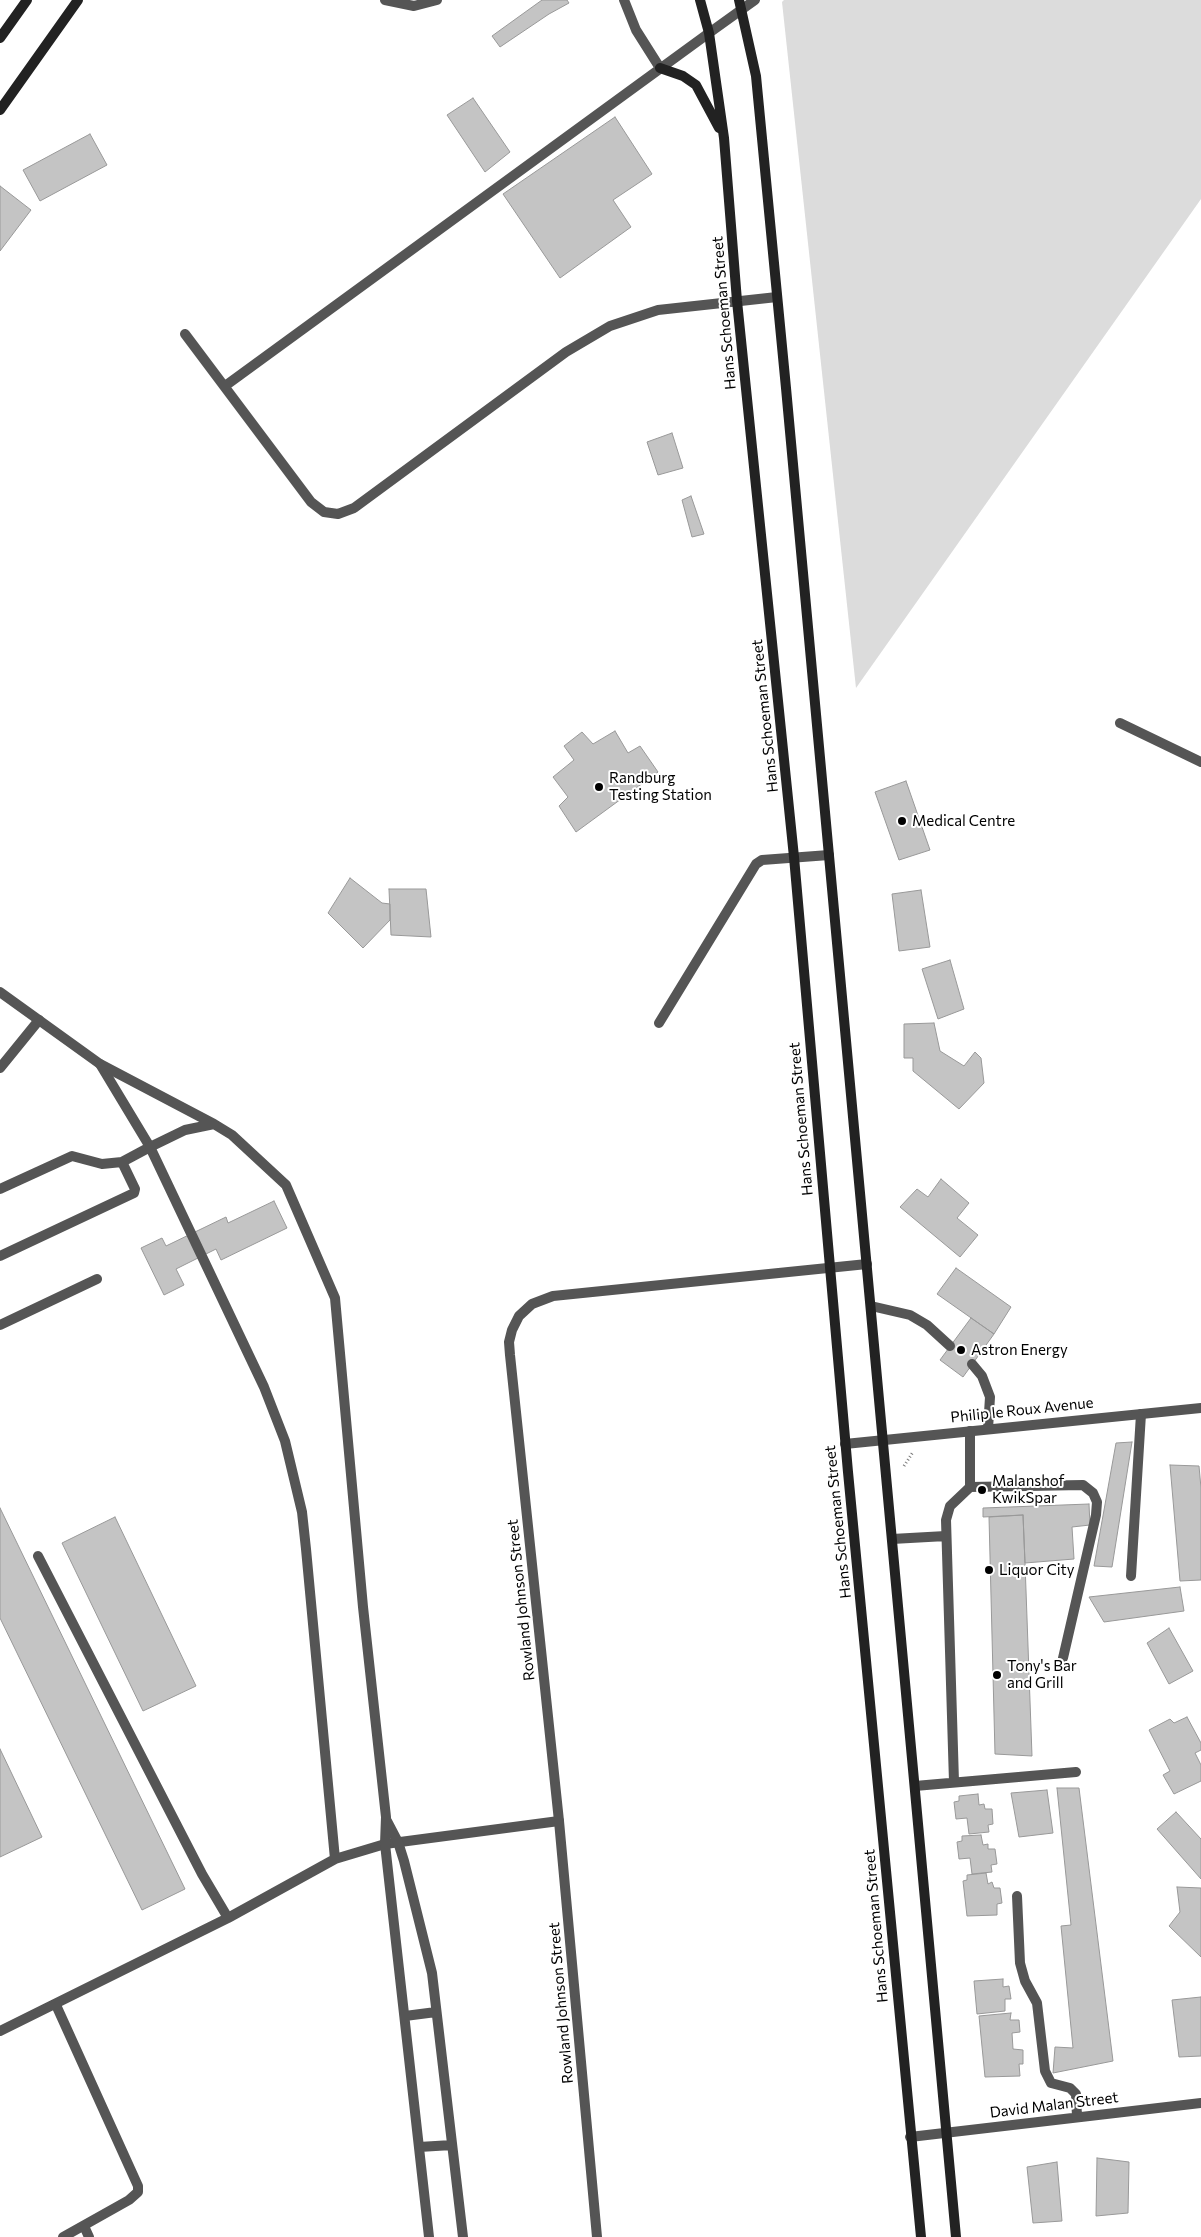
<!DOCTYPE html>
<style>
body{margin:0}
canvas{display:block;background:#fff}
</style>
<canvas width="1201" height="2237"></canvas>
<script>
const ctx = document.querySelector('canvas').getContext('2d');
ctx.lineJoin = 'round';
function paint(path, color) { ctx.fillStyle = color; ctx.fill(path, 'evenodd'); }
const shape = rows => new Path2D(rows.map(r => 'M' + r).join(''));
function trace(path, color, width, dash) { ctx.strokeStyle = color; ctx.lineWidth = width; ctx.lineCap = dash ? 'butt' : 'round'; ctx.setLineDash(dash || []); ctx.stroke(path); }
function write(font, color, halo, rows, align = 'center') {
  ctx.font = font + ' Commissioner,sans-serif'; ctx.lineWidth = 4; ctx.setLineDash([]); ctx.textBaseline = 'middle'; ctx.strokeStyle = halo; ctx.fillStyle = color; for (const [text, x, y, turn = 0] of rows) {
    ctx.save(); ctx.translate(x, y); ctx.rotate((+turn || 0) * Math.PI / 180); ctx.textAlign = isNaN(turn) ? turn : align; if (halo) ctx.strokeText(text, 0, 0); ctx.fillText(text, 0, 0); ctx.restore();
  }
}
paint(shape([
 [784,0,1201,0,1201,199,856,688,782,2]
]), '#dcdcdc');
const building = shape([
 [542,0,567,0,569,3,549,14,500,47,492,36,542,0],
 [473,98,510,152,485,172,447,115,473,98],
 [615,117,652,174,613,200,631,227,560,278,503,194,615,117],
 [90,134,107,165,40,201,23,170,90,134],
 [0,186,31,210,0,251,0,186],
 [672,433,683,468,658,475,647,442,672,433],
 [691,496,704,534,692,537,682,500,691,496],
 [615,731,628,753,640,746,658,772,576,832,559,806,568,797,553,777,574,760,564,746,582,732,593,744,615,731],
 [906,781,930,850,899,860,875,792,906,781],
 [350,878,382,903,390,904,390,920,363,948,328,913,350,878],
 [389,889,426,889,431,937,391,935,389,889],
 [921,890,930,947,899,951,892,894,921,890],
 [950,960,964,1009,938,1019,922,969,950,960],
 [934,1023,940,1051,964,1066,975,1052,981,1058,984,1083,959,1109,913,1071,913,1058,904,1058,904,1024,934,1023],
 [941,1179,969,1203,957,1218,978,1235,960,1257,900,1207,917,1189,928,1197,941,1179],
 [274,1201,287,1228,221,1260,216,1249,176,1269,184,1285,164,1295,141,1248,162,1238,166,1246,226,1217,228,1223,274,1201],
 [956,1268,1011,1307,994,1334,937,1294,956,1268],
 [971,1318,994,1334,963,1377,940,1360,971,1318],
 [1132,1442,1112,1567,1094,1566,1116,1443,1132,1442],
 [1170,1465,1199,1466,1201,1488,1201,1580,1180,1581,1170,1465],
 [1089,1504,1090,1525,1072,1527,1074,1559,1025,1563,1023,1515,983,1517,983,1508,1089,1504],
 [0,1508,185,1889,142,1910,0,1618,0,1508],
 [1023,1515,1025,1563,1032,1756,995,1754,989,1517,1023,1515],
 [115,1517,196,1686,143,1711,62,1543,115,1517],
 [1180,1587,1184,1611,1104,1622,1089,1597,1180,1587],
 [1169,1628,1193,1671,1169,1684,1147,1643,1169,1628],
 [1187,1717,1201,1743,1201,1750,1195,1753,1201,1765,1201,1781,1174,1794,1163,1775,1170,1771,1149,1730,1170,1719,1174,1723,1187,1717],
 [0,1749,42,1837,0,1857,0,1749],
 [1057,1788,1079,1788,1113,2061,1053,2073,1055,2047,1073,2048,1061,1926,1071,1925,1057,1788],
 [1047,1790,1053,1833,1019,1837,1011,1793,1047,1790],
 [978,1794,979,1805,984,1804,985,1809,992,1809,993,1824,988,1825,989,1832,969,1834,967,1818,956,1819,954,1802,959,1801,959,1796,978,1794],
 [1176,1812,1201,1839,1201,1879,1157,1829,1176,1812],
 [981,1835,983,1845,988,1844,988,1849,995,1849,997,1864,991,1865,992,1872,972,1874,970,1858,959,1859,957,1842,962,1841,962,1836,981,1835],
 [986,1873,988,1884,992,1882,994,1888,1000,1888,1002,1903,997,1904,997,1915,967,1916,963,1881,967,1880,967,1875,986,1873],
 [1177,1887,1201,1888,1201,1957,1169,1926,1180,1912,1177,1887],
 [1003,1979,1003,1987,1009,1986,1011,1999,1005,1999,1005,2011,977,2014,974,1981,1003,1979],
 [1201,1997,1201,2056,1179,2057,1172,2000,1201,1997],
 [1011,2013,1010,2020,1019,2020,1020,2032,1012,2033,1013,2049,1023,2050,1023,2064,1019,2064,1020,2076,985,2077,979,2016,1011,2013],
 [1097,2158,1129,2162,1128,2213,1096,2216,1097,2158],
 [1057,2162,1062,2221,1033,2223,1027,2167,1057,2162]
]);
paint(building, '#c4c4c4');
trace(building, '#999', 1);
trace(shape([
 [904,1466,913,1452]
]), '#777', 3, [1, 2.5]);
trace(shape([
 [385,0,414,6,437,0],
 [624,0,636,30,660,68],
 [185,334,311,502,324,512,338,514,354,508,566,352,610,326,658,310,777,297],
 [225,386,709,33],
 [659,1023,756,864,762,860,829,855],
 [100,1064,150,1147,264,1387,285,1441,302,1512,306,1549,335,1859],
 [0,1068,39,1020],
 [0,1189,72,1156,102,1164,122,1162,150,1147],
 [0,1256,134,1193,135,1189,122,1162],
 [871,1306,910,1315,927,1325,950,1346],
 [0,1325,97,1279],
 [972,1364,982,1376,990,1397,988,1429],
 [970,1431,970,1487,1083,1485,1093,1493,1097,1502,1096,1515,1063,1658],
 [892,1539,946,1536],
 [38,1556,202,1874,228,1918],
 [1131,1576,1141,1414],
 [954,1782,946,1520,950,1506,970,1487],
 [915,1786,1076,1772],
 [56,2005,138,2186,138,2192,129,2200,63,2237],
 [0,2031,228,1918,335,1859,385,1844,559,1821],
 [84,2226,89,2237]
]), '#555', 10);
trace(shape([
 [709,33,755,0],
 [1120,723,1201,762],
 [0,992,100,1064,214,1124],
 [150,1147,185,1130,214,1124,232,1135,286,1185,335,1298,363,1607,386,1817,385,1844,429,2237],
 [845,1444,1201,1408],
 [387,1821,398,1842,404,1861,432,1973,463,2237],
 [1017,1896,1020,1963,1025,1981,1037,2003,1045,2071,1051,2083,1070,2088,1076,2094,1077,2117],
 [405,2016,436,2012],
 [910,2137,1201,2103],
 [419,2147,452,2145],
 [597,2237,559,1821,510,1355,509,1342,512,1330,519,1316,532,1304,553,1296,867,1264]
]), '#555', 10);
trace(shape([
 [700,0,709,33,724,138,737,301,794,857,848,1472,921,2237],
 [739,0,756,76,786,388,956,2237],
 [0,38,27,0],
 [660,68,683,76,696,85,719,128],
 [0,110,78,0]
]), '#222', 10);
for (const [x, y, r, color] of [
 [599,787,5,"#000"],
 [902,821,5,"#000"],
 [961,1350,5,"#000"],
 [982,1490,5,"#000"],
 [989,1570,5,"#000"],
 [997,1675,5,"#000"]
]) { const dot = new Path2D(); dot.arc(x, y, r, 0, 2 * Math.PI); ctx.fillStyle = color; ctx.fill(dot); trace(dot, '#fff', 2); }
write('15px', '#000', '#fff', [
 ["Hans Schoeman Street",724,313,-95],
 ["Hans Schoeman Street",765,716,-96],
 ["Hans Schoeman Street",801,1119,-95],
 ["Philip le Roux Avenue",1022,1410,-6],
 ["Hans Schoeman Street",838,1522,-96],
 ["Rowland Johnson Street",521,1600,-96],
 ["Hans Schoeman Street",876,1926,-95],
 ["Rowland Johnson Street",561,2003,-95],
 ["David Malan Street",1054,2105,-7]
]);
write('15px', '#000', '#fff', [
 ["Randburg",609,778],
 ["Testing Station",609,795],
 ["Medical Centre",912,821],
 ["Astron Energy",971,1350],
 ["Malanshof",992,1481],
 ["KwikSpar",992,1498],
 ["Liquor City",999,1570],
 ["Tony's Bar",1007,1666],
 ["and Grill",1007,1683]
], 'left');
</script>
